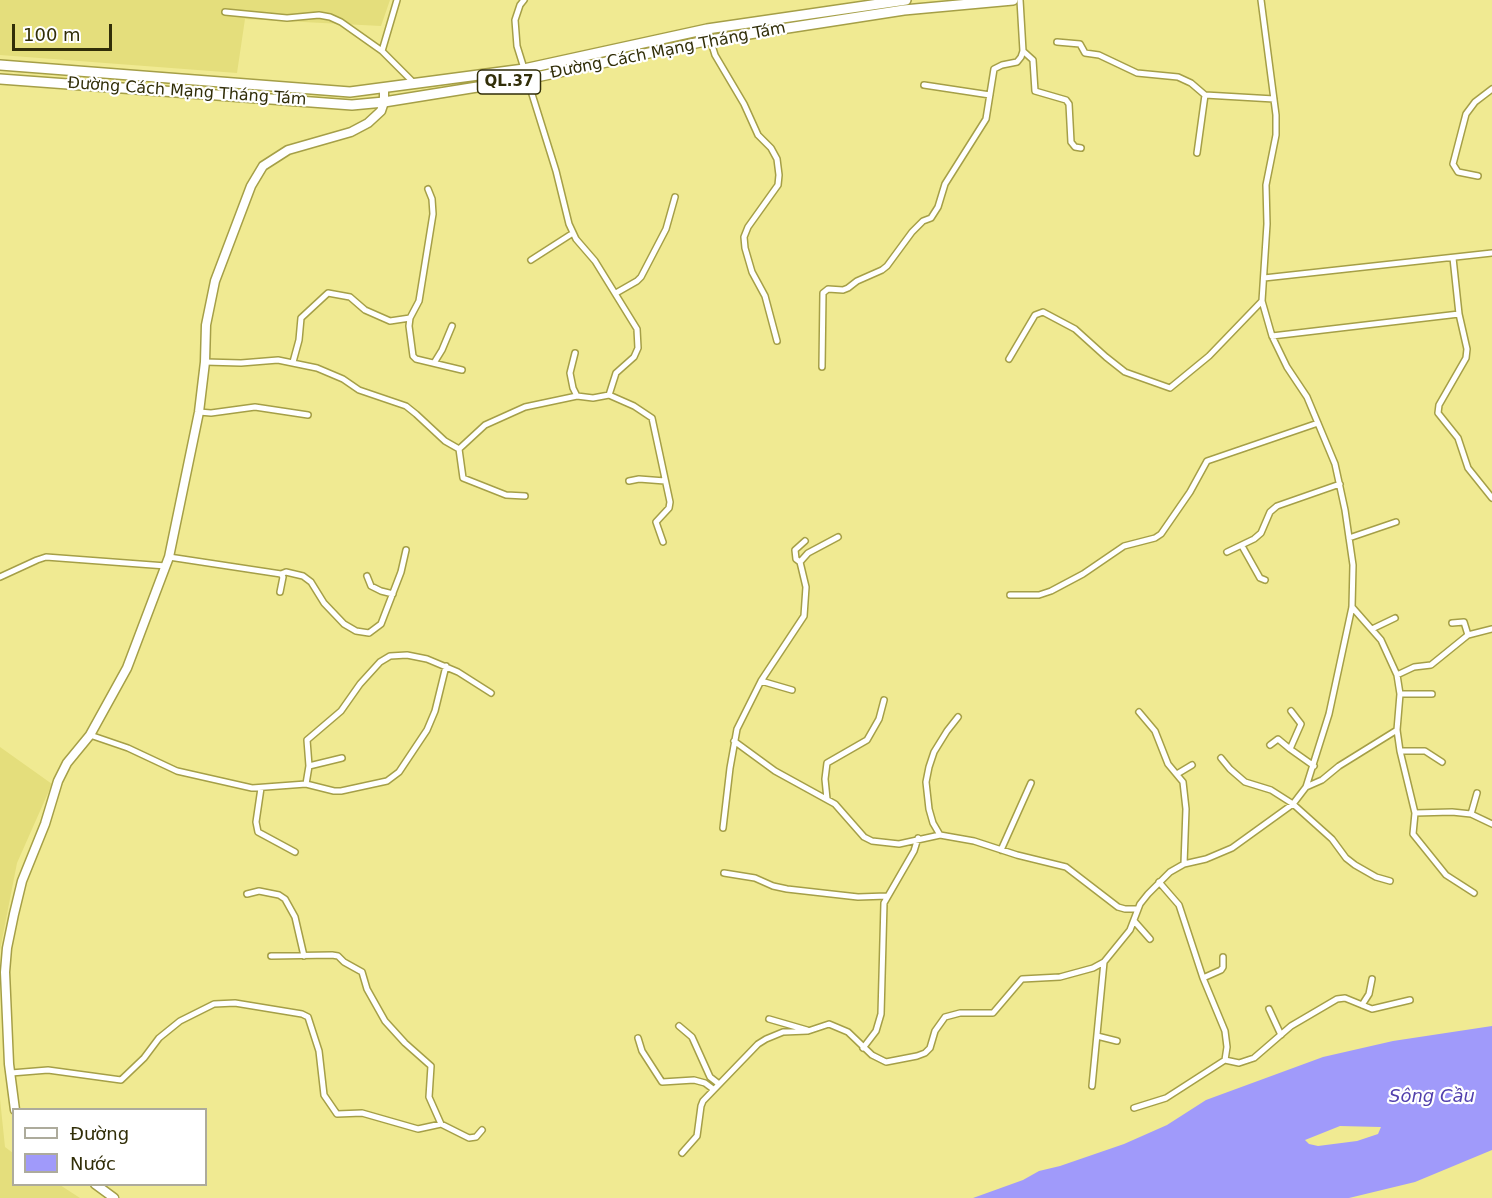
<!DOCTYPE html>
<meta charset="utf-8">
<style>
body{margin:0}
#map{position:relative;width:1492px;height:1198px;overflow:hidden;background:#f0ea92;font-family:"DejaVu Sans",sans-serif}
canvas{display:block}
.legend{position:absolute;left:12px;top:1108px;width:195px;height:78px;box-sizing:border-box;background:#fff;border:2px solid #adab9c;margin:0;padding:8px 10px;list-style:none;font-size:18px;color:#312e08}
.legend li{display:flex;align-items:center;gap:12px;height:30px}
.legend b{width:30px;border:2px solid #adab9c}
.scale{position:absolute;left:12px;top:24px;width:100px;height:27px;box-sizing:border-box;border:3px solid #312e08;border-top:0;padding-left:8px;font-size:18px;line-height:21px;white-space:nowrap;color:#312e08;-webkit-text-stroke:4px #fff;paint-order:stroke}
</style>
<div id="map">
<canvas width="1492" height="1198"></canvas>
<ul class="legend">
<li><b style="height:8px;background:#fff"></b>Đường</li>
<li><b style="height:16px;background:#a09afa"></b>Nước</li>
</ul>
<div class="scale">100 m</div>
</div>
<script>
const ctx = document.querySelector('canvas').getContext('2d');
ctx.lineJoin = 'round';
function paint(path, color) { ctx.fillStyle = color; ctx.fill(path, 'evenodd'); }
const shape = rows => new Path2D(rows.map(r => 'M' + r).join(''));
function trace(path, color, width, dash) { ctx.strokeStyle = color; ctx.lineWidth = width; ctx.lineCap = dash ? 'butt' : 'round'; ctx.setLineDash(dash || []); ctx.stroke(path); }
function write(font, color, halo, rows, align = 'center') {
  ctx.font = font + ' "DejaVu Sans",sans-serif'; ctx.lineWidth = 4.5; ctx.setLineDash([]); ctx.textBaseline = 'middle'; ctx.strokeStyle = halo; ctx.fillStyle = color; for (const [text, x, y, turn = 0] of rows) {
    ctx.save(); ctx.translate(x, y); ctx.rotate((+turn || 0) * Math.PI / 180); ctx.textAlign = isNaN(turn) ? turn : align; if (halo) ctx.strokeText(text, 0, 0); ctx.fillText(text, 0, 0); ctx.restore();
  }
}
paint(shape([
 [0,0,390,0,381,26,245,19,237,73,0,55],
 [0,747,52,784,17,863,0,950],
 [0,1099,5,1147,13,1153,14,1184,60,1185,80,1198,0,1198]
]), '#e4de7c');
paint(shape([
 [1492,1026,1492,1150,1415,1182,1349,1198,973,1198,1023,1180,1039,1171,1060,1166,1124,1144,1167,1125,1206,1100,1323,1057,1393,1041],
 [1340,1126,1380,1127,1381,1127,1378,1134,1357,1141,1318,1146,1309,1144,1305,1140]
]), '#a09afa');
const minor = shape([
 [524,0,520,5,515,20,517,46,556,171,569,224,576,239,595,261,637,329,638,348,634,357,616,373,609,395],
 [225,12,287,18,319,15,330,17,341,22,382,51,414,83],
 [707,29,715,55,744,104,758,135,771,148,777,159,779,175,778,185,748,227,744,237,745,248,752,272,765,296,777,341],
 [1057,42,1080,44,1085,53,1099,55,1137,73,1178,77,1191,83,1205,95,1274,99],
 [382,51,397,0],
 [1023,51,1033,60,1035,91,1066,100,1069,104,1071,142,1075,147,1081,148],
 [924,85,990,95],
 [1197,153,1205,95],
 [1478,176,1458,172,1453,164,1466,114,1475,102,1492,89],
 [428,189,432,199,433,214,419,301,410,318,409,326,413,356,416,359,462,370],
 [1453,258,1459,314,1467,349,1466,358,1439,405,1438,413,1458,438,1468,468,1492,498],
 [531,260,573,233],
 [1264,278,1492,253],
 [616,293,637,281,641,277,666,229,675,197],
 [1272,336,1459,314],
 [575,353,570,373,573,388,577,396],
 [1009,359,1035,315,1043,312,1075,329,1106,357,1125,372,1170,388,1209,356,1262,301],
 [205,362,241,363,278,360,317,368,343,379,359,390,406,406,416,414,445,441,459,449],
 [293,362,299,340,301,318,328,293,350,297,365,310,390,321,410,318],
 [434,363,442,350,452,326],
 [822,367,823,293,828,289,843,290,848,288,857,281,882,270,887,266,912,232,923,221,931,218,938,207,945,184,986,119,994,69,1002,65,1017,62,1021,57,1023,51,1020,0],
 [199,412,211,413,255,407,308,415],
 [459,449,485,425,525,407,577,396,593,398,609,395,634,406,652,418,670,502,669,508,656,522,663,542],
 [459,449,463,478,506,495,525,496],
 [629,481,639,479,665,481],
 [1349,538,1396,522],
 [1242,546,1260,578,1265,580],
 [1227,552,1254,539,1261,533,1270,512,1277,506,1340,484],
 [169,557,281,574,283,577,280,592],
 [800,562,796,559,795,550,805,541],
 [281,574,286,572,303,576,311,582,324,603,344,624,356,631,369,633,381,624,401,572,406,550],
 [367,576,371,586,381,591,393,594],
 [0,577,37,560,46,557,166,566],
 [1010,595,1039,595,1051,591,1083,574,1124,546,1155,538,1161,534,1190,492,1207,461,1318,423],
 [1352,607,1381,640,1397,675,1400,694,1397,730,1400,751,1415,813,1413,834,1446,875,1474,893],
 [1452,623,1464,622,1468,635],
 [1372,629,1395,618],
 [1397,675,1414,667,1431,665,1468,635,1492,629],
 [761,681,792,690],
 [1400,694,1432,694],
 [1291,711,1301,724,1290,749,1314,766],
 [1139,712,1155,731,1168,764,1183,782,1186,809,1184,864],
 [90,735,128,748,177,771,252,788,306,784,334,791,341,791,387,781,399,772,427,730,435,711,446,666],
 [734,741,775,771,835,804,864,837,872,841,899,844,940,835,974,841,1017,855,1066,867,1118,907,1125,909,1138,909],
 [1270,745,1278,739,1290,749],
 [1400,751,1425,751,1442,762],
 [1221,758,1230,769,1245,782,1271,790,1293,804,1332,839,1346,858,1355,865,1376,877,1390,881],
 [309,766,342,758],
 [1177,774,1192,765],
 [306,784,309,766,307,740,341,711,360,684,380,662,390,656,407,655,427,659,458,672,491,693],
 [1306,787,1322,780,1339,766,1397,730],
 [261,788,256,822,258,832,295,852],
 [827,799,825,779,827,763,867,740,879,719,884,700],
 [1415,813,1452,812,1471,814,1492,824],
 [1471,814,1477,793],
 [723,828,730,768,737,729,761,681,804,616,806,587,800,562,808,553,838,537],
 [940,835,933,823,929,809,926,782,929,767,934,752,947,731,958,717],
 [1001,850,1031,783],
 [724,873,755,878,773,886,787,889,858,897,887,896],
 [1159,882,1179,905,1203,978,1225,1031,1227,1047,1225,1060],
 [247,894,259,891,279,895,285,899,295,917,304,956],
 [1135,922,1150,939],
 [271,956,332,955,338,956,344,962,362,972,367,989,385,1021,405,1043,431,1066,429,1097,441,1124,469,1138,476,1137,482,1130],
 [1203,978,1221,970,1223,967,1223,957],
 [1362,1005,1369,994,1372,979],
 [1269,1009,1281,1035],
 [769,1019,807,1030],
 [679,1026,692,1037,710,1077,719,1084],
 [1097,1036,1117,1041],
 [638,1038,642,1051,662,1082,694,1080,705,1083,713,1089],
 [863,1048,876,1031,881,1014,884,903,914,851,918,838],
 [11,1073,48,1070,121,1080,144,1058,159,1038,180,1021,214,1004,235,1003,302,1014,308,1017,319,1051,324,1095,337,1114,362,1113,418,1129,441,1124],
 [1092,1086,1104,962],
 [1134,1108,1166,1098,1225,1060,1239,1063,1254,1058,1291,1026,1337,999,1345,998,1372,1009,1410,1000],
 [682,1153,697,1136,701,1106,703,1101,758,1044,766,1039,783,1032,808,1031,829,1024,848,1032,872,1055,886,1062,917,1056,925,1053,930,1048,935,1031,945,1017,960,1013,993,1013,1022,979,1060,977,1093,968,1104,962,1130,930,1140,904,1148,894,1170,872,1184,864,1206,859,1232,848,1293,804,1306,787,1329,714,1352,607,1353,565,1345,510,1335,464,1307,397,1287,367,1272,336,1262,301,1267,224,1266,185,1276,135,1276,115,1261,0]
]);
const secondary = shape([
 [15,1110,9,1064,5,972,7,948,14,914,22,881,45,824,58,781,67,763,90,735,127,668,169,557,199,412,205,362,206,325,215,281,251,186,263,166,288,150,351,132,368,123,381,111,384,102,384,88],
 [95,1184,114,1198]
]);
const primary = shape([
 [0,65,350,92,524,69,707,29,906,0],
 [0,79,352,105,384,102,527,79,710,40,904,10,1013,0]
]);
trace(minor, '#a59f47', 8);
trace(secondary, '#a59f47', 11);
trace(primary, '#a59f47', 12);
trace(minor, '#fff', 5);
trace(secondary, '#fff', 8);
trace(primary, '#fff', 9);
for (const [x, y, w] of [
 [509,82,63]
]) { const box = new Path2D(); box.roundRect(x - w / 2, y - 12, w, 24, 4.5); ctx.fillStyle = '#fff'; ctx.fill(box); trace(box, '#312e08', 1.5); }
write('bold 15px', '#312e08', null, [
 ["QL.37",509,82]
]);
write('16px', '#312e08', '#fff', [
 ["Đường Cách Mạng Tháng Tám",668,51,-11],
 ["Đường Cách Mạng Tháng Tám",187,92,4]
]);
write('italic 18px', '#5240ad', '#fff', [
 ["Sông Cầu",1432,1097]
]);
</script>
